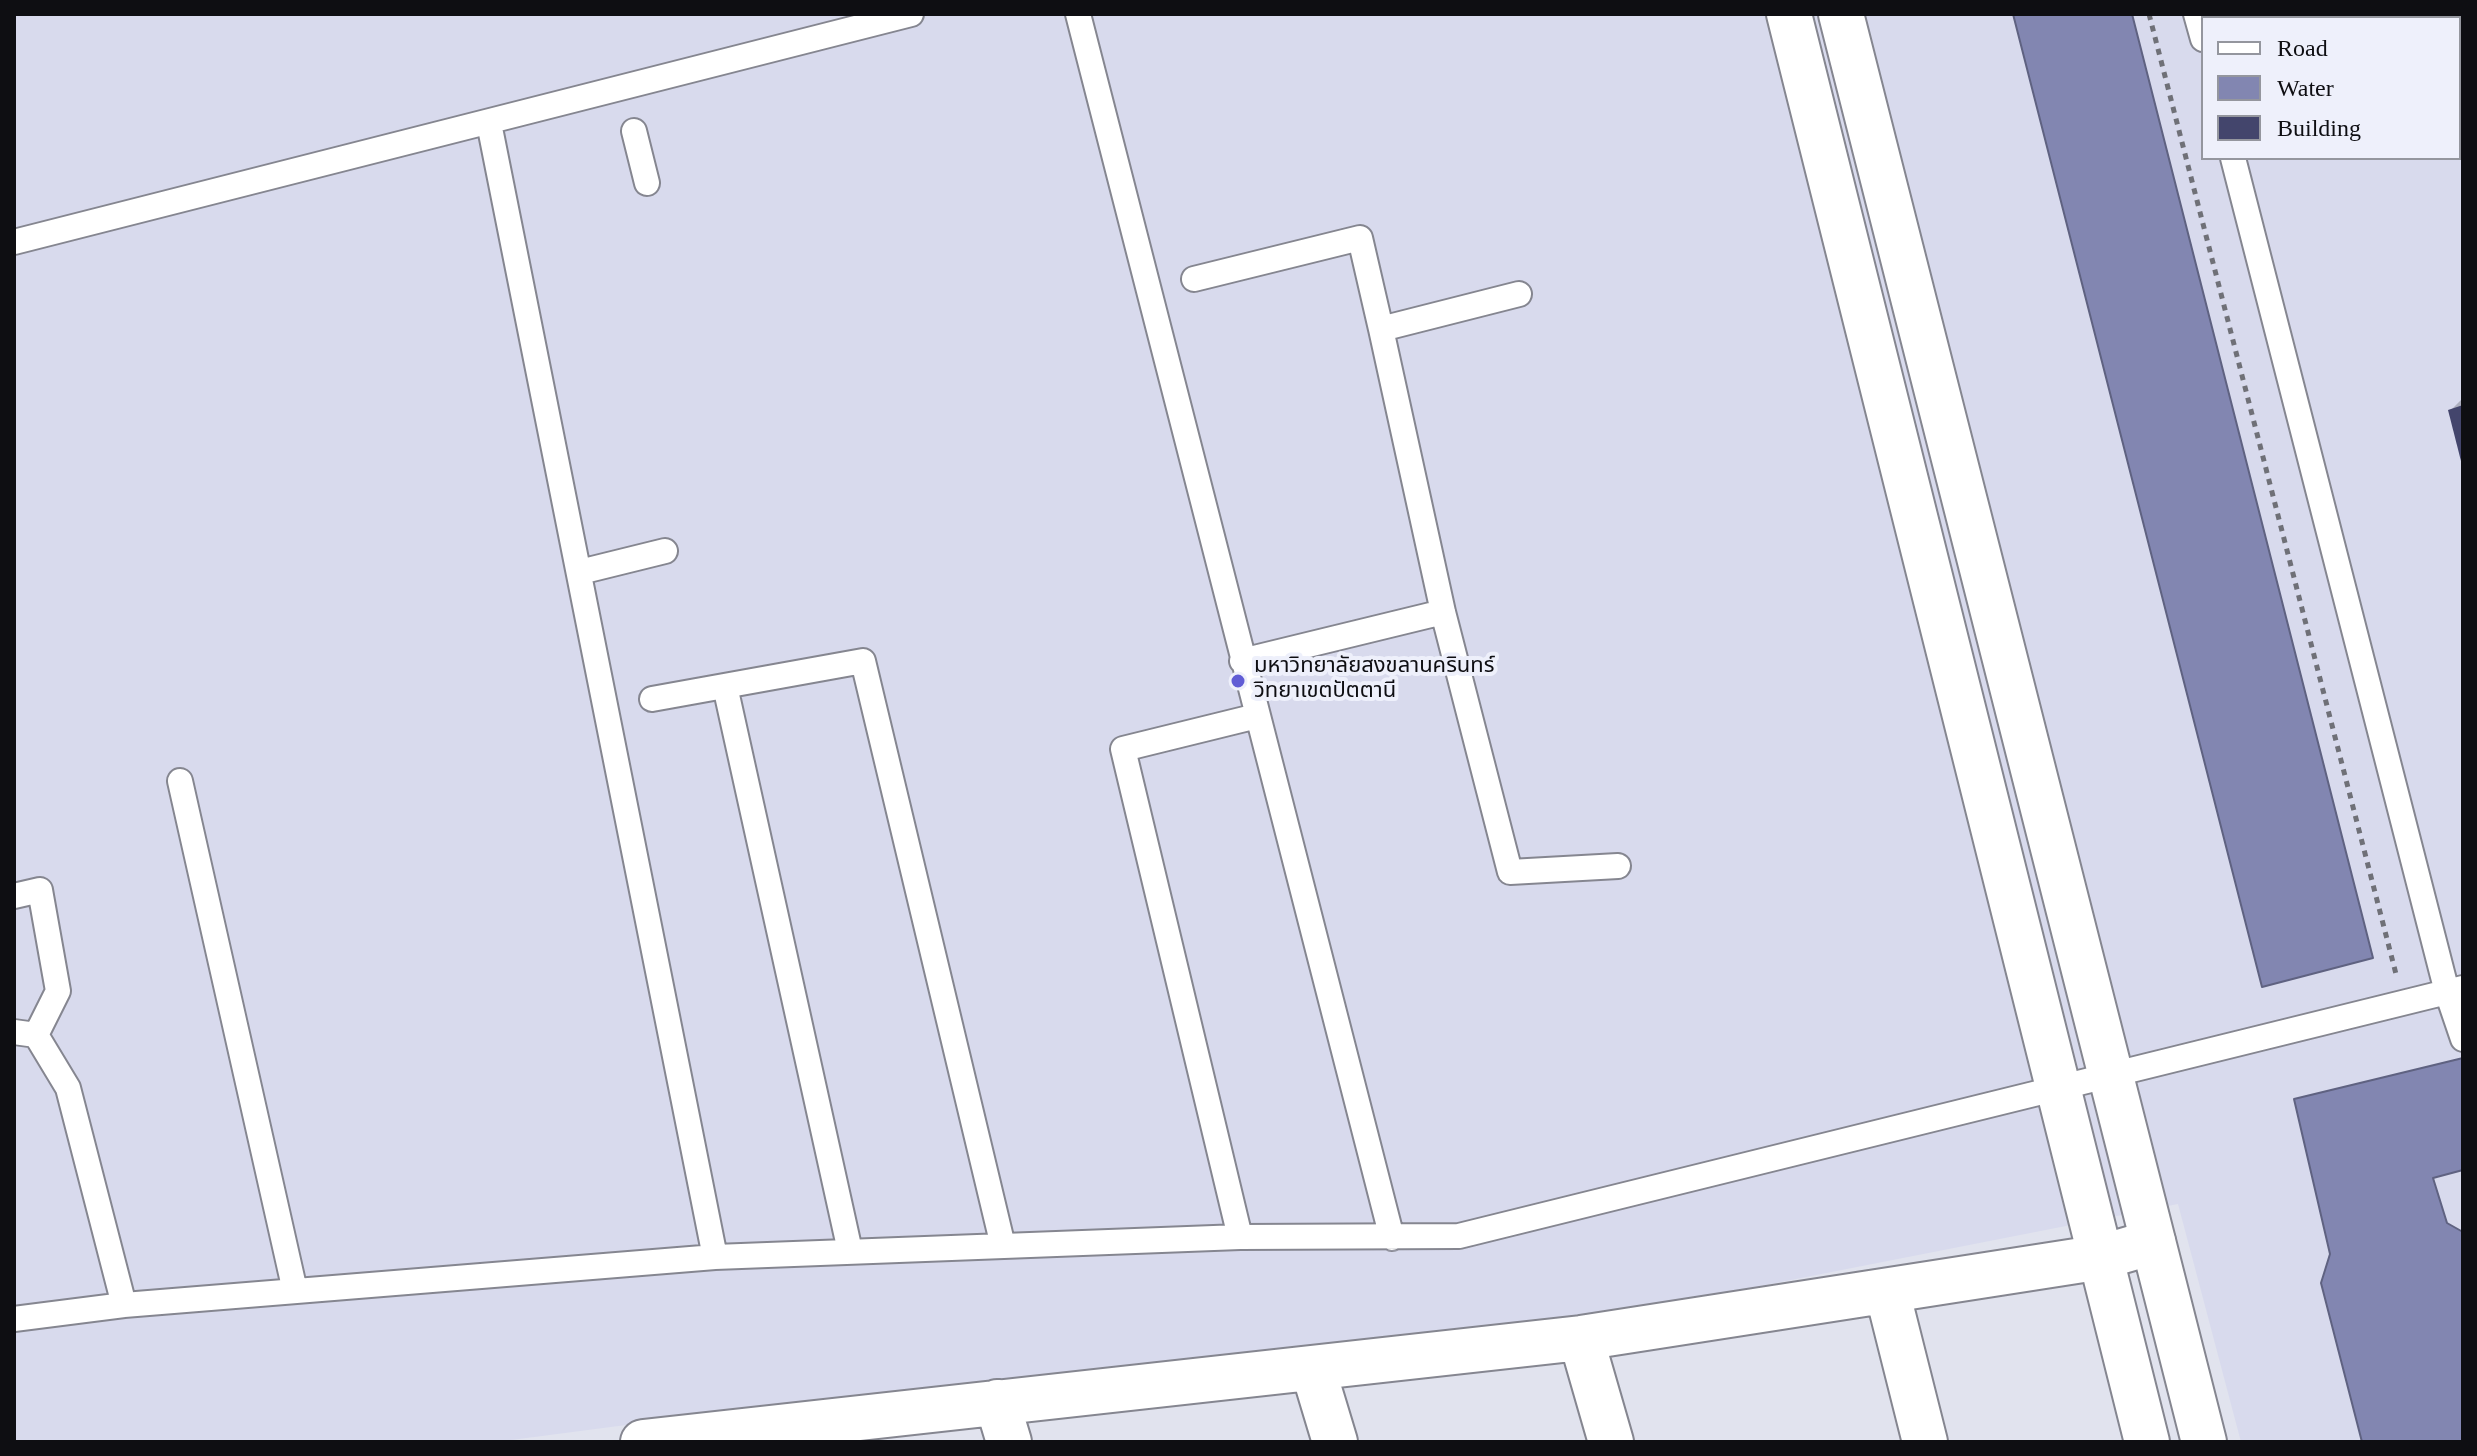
<!DOCTYPE html>
<meta charset="utf-8">
<style>
body{margin:0}
#map{position:relative;width:2477px;height:1456px;overflow:hidden;background:#e1e3ee;font-family:Georgia,serif}
canvas{display:block}
.frame{position:absolute;inset:0;border:16px solid #0e0e12;pointer-events:none}
.legend{position:absolute;left:2201px;top:16px;width:260px;height:144px;box-sizing:border-box;background:#eef0fb;border:2px solid #94969e;margin:0;padding:10px 14px;list-style:none;font-size:24px;color:#0e0e12}
.legend li{display:flex;align-items:center;gap:16px;height:40px}
.legend b{width:40px;border:2px solid #94969e}
</style>
<div id="map">
<canvas width="2477" height="1456"></canvas>
<div class="frame"></div>
<ul class="legend">
<li><b style="height:10px;background:#fff"></b>Road</li>
<li><b style="height:22px;background:#8286b1"></b>Water</li>
<li><b style="height:22px;background:#43456c"></b>Building</li>
</ul>
</div>
<script>
const ctx = document.querySelector('canvas').getContext('2d');
ctx.lineJoin = 'round';
function paint(path, color) { ctx.fillStyle = color; ctx.fill(path, 'evenodd'); }
const shape = rows => new Path2D(rows.map(r => 'M' + r).join(''));
function trace(path, color, width, dash) { ctx.strokeStyle = color; ctx.lineWidth = width; ctx.lineCap = dash ? 'butt' : 'round'; ctx.setLineDash(dash || []); ctx.stroke(path); }
function write(font, color, halo, rows, align = 'center') {
  ctx.font = font + ' Georgia,"Noto Sans Thai",serif'; ctx.lineWidth = 8; ctx.setLineDash([]); ctx.textBaseline = 'middle'; ctx.strokeStyle = halo; ctx.fillStyle = color; for (const [text, x, y, turn = 0] of rows) {
    ctx.save(); ctx.translate(x, y); ctx.rotate((+turn || 0) * Math.PI / 180); ctx.textAlign = isNaN(turn) ? turn : align; if (halo) ctx.strokeText(text, 0, 0); ctx.fillText(text, 0, 0); ctx.restore();
  }
}
paint(shape([
 [14,14,2463,14,2463,1442,2241,1442,2178,1204,1745,1289,1348,1355,741,1410,496,1442,14,1442],
 [2203,18,2459,18,2459,158,2203,158]
]), '#d8daed');
const water = shape([
 [2013,14,2132,14,2373,958,2262,987,2013,14],
 [2463,1058,2463,1170,2433,1178,2447,1223,2463,1232,2463,1442,2362,1442,2321,1283,2330,1254,2294,1099,2463,1058]
]);
paint(water, '#8286b1');
trace(water, '#5f6281', 2);
paint(shape([
 [2463,398,2463,461,2450,411]
]), '#0003');
paint(shape([
 [2463,405,2463,465,2462,465,2448,410]
]), '#43456c');
const service = shape([
 [1078,14,1392,1238],
 [2196,14,2203,39],
 [489,123,715,1257],
 [634,131,647,183],
 [2233,158,2447,992,2463,1039],
 [14,242,911,14],
 [1194,279,1360,238,1381,329],
 [1519,294,1381,329,1443,612,1510,872,1618,866],
 [580,572,665,551],
 [1242,661,1443,612],
 [725,686,850,1251],
 [652,699,863,661,1003,1246],
 [180,781,295,1291],
 [14,896,40,890,58,991,36,1035],
 [14,1032,36,1035,68,1088,124,1305],
 [1240,1237,1123,749,1257,716],
 [14,1319,124,1305,715,1257,1240,1237,1459,1236,2463,988]
]);
const minor = shape([
 [1887,1291,1925,1442],
 [1581,1338,1611,1442],
 [1313,1369,1335,1442],
 [997,1402,1009,1442],
 [643,1442,1581,1338,2102,1257,2153,1242]
]);
const secondary = shape([
 [1789,14,2147,1442],
 [1841,14,2204,1442]
]);
trace(service, '#858690', 28);
trace(minor, '#858690', 48);
trace(secondary, '#858690', 48);
trace(shape([
 [2149,14,2396,974]
]), '#6f7077', 5, [6, 6]);
trace(service, '#fff', 24);
trace(minor, '#fff', 44);
trace(secondary, '#fff', 44);
for (const [x, y, r, color] of [
 [1238,681,8,"#605cd5"]
]) { const dot = new Path2D(); dot.arc(x, y, r, 0, 2 * Math.PI); ctx.fillStyle = color; ctx.fill(dot); trace(dot, '#eef0fb', 3); }
write('22px', '#0e0e12', '#eef0fb', [
 ["มหาวิทยาลัยสงขลานครินทร์",1254,668],
 ["วิทยาเขตปัตตานี",1254,693]
], 'left');
</script>
